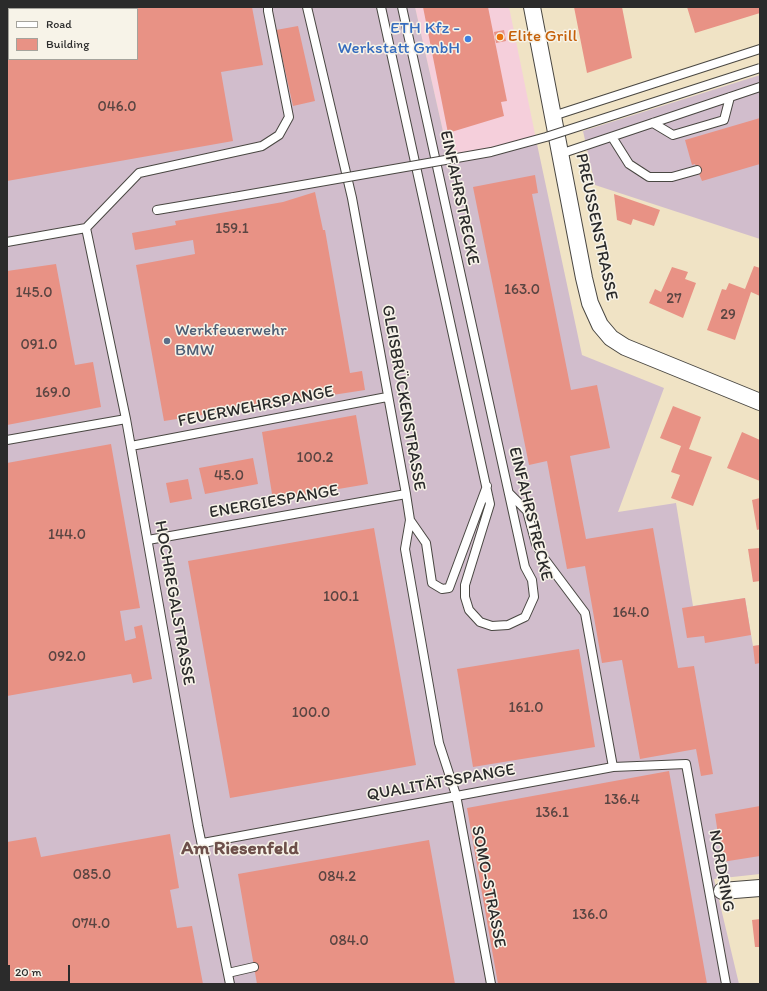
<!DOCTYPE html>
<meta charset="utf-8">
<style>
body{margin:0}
#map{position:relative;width:767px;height:991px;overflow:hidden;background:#f0e3c5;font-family:Itim,sans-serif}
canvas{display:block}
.frame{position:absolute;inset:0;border:8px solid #2b2b2b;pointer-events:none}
.legend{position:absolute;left:8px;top:8px;width:130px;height:52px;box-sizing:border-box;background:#f7f3e8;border:1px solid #a5a39c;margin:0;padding:5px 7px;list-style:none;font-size:12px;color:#2b2b2b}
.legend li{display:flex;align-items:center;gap:8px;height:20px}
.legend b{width:20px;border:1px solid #a5a39c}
.scale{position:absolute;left:8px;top:965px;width:62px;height:18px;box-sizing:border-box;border:2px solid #2b2b2b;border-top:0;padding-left:5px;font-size:12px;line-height:14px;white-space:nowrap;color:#2b2b2b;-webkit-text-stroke:3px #f7f3e8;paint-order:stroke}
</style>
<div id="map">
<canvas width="767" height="991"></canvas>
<div class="frame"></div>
<ul class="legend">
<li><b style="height:5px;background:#fff"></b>Road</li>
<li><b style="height:11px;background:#e89285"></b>Building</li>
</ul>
<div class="scale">20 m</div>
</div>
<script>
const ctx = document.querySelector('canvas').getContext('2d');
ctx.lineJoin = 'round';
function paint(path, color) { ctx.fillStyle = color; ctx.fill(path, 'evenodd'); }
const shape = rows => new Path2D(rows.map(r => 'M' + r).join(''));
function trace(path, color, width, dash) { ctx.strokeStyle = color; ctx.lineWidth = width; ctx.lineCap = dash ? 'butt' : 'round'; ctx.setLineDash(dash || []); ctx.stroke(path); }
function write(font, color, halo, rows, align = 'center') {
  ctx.font = font + ' Itim,sans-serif'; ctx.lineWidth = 3; ctx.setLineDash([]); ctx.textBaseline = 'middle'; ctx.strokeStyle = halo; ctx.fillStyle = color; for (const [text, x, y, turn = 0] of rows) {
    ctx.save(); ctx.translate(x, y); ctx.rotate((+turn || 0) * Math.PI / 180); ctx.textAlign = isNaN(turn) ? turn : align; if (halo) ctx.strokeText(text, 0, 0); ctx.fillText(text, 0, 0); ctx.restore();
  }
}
paint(shape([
 [415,7,509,7,537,144,449,158]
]), '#f5cfdb');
paint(shape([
 [7,7,415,7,449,158,537,144,582,355,664,388,618,512,676,503,693,606,745,598,753,646,760,645,760,874,714,879,739,984,7,984],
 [9,9,137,9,137,59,9,59],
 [760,75,760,239,595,185,583,131]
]), '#d1bdcc');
paint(shape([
 [7,7,252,7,263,65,221,72,233,141,7,181],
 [9,9,137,9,137,59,9,59],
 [423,7,488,7,507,101,501,102,504,116,448,133],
 [574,7,622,7,632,58,587,73],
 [687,7,760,7,760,13,695,33],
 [298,26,315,101,293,106,276,30],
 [504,30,506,41,496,43,494,32],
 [760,118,760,164,702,181,695,164,692,165,685,140],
 [535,175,538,193,532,194,571,390,597,385,610,448,570,456,586,539,653,528,678,668,694,666,713,774,701,776,696,749,640,759,622,660,602,663,585,566,567,569,547,461,529,465,473,187],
 [315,192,323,230,325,230,350,373,362,371,365,390,164,421,136,265,195,254,193,240,135,250,132,233,176,225,175,221,283,202],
 [614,194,660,210,654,226,633,219,631,225,617,220],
 [56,264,75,365,93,362,101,407,7,425,7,271],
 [754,266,760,268,760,296,751,292,735,340,707,330,722,289,726,290,729,283,745,289],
 [672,267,688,272,685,279,696,283,683,318,649,303,655,289,661,292],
 [673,406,701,417,689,449,712,457,693,506,671,498,680,475,671,472,681,446,660,438],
 [356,415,368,484,273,500,262,432],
 [742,432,760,440,760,481,727,468],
 [111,444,140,608,120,611,125,641,136,638,134,627,142,625,152,679,133,683,131,674,7,696,7,463],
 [253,458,258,484,205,494,199,468],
 [188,479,192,499,170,503,166,483],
 [760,498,760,529,757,530,752,500],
 [374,528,416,765,230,798,188,561],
 [760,548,760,581,753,582,748,549],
 [745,598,751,635,705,643,704,636,687,638,682,608],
 [760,645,760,663,755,664,753,646],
 [579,649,595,747,473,767,457,669],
 [669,771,707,984,498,984,467,808],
 [760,806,760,856,722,862,715,814],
 [170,834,179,888,170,890,177,928,192,926,203,984,7,984,7,842,36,837,41,857],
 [429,840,455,984,257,984,238,874],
 [760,919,760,947,755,947,752,920]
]), '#e89285');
const lane = shape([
 [307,7,352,198,406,494,410,520,405,549,439,743,456,795,491,984],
 [381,7,490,504,465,585,465,597,469,610,480,622,492,626,508,625,525,617,534,597,532,580,525,567,402,7],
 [553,116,760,49],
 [653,123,673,135,724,120,730,97],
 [612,137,629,164,649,177,672,177,697,170],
 [560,154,760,87],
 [157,210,234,197],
 [86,228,126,419,198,826,230,984],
 [86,228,139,173,262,146,279,135,289,117,268,11,268,7],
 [7,242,86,228],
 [7,440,126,419],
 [131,446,387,397],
 [509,493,527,511,536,544,543,557,585,613,613,767],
 [410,520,426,543,432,583,442,589,449,588,487,486],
 [148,540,406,494],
 [203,843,613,767,686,764,726,984],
 [228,973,254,967]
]);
const street = shape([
 [532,7,584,278,590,303,600,325,611,338,625,347,760,402],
 [722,891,760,888]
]);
trace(lane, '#494742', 10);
trace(street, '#494742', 18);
trace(lane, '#fff', 8);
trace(street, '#fff', 16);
const laneBridge = shape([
 [234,197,491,152,546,137,760,68]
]);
trace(laneBridge, '#494742', 10, []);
trace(laneBridge, '#fff', 8);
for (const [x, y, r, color] of [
 [500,37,4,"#e8710a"],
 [468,39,4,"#3f7fe0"],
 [167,341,4,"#5c6f8a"]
]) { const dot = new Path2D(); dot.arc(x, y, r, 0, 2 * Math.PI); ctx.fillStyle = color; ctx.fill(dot); trace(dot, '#f7f3e8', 1.5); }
write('15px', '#5a4542', null, [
 ["046.0",117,107],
 ["159.1",232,229],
 ["163.0",522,290],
 ["145.0",34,293],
 ["27",674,299],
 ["29",728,315],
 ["091.0",39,345],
 ["169.0",53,393],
 ["100.2",315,458],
 ["45.0",229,476],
 ["144.0",67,535],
 ["100.1",341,597],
 ["164.0",631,613],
 ["092.0",67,657],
 ["161.0",526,708],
 ["100.0",311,713],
 ["136.4",622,800],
 ["136.1",552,813],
 ["085.0",92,875],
 ["084.2",337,877],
 ["136.0",590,915],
 ["074.0",91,924],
 ["084.0",349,941]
]);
write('17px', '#366cbe', '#f7f3e8', [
 ["ETH Kfz -",460,29],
 ["Werkstatt GmbH",460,49]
], 'right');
write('17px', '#c56008', '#f7f3e8', [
 ["Elite Grill",508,37]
], 'left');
write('17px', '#2b2b2b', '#f7f3e8', [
 ["EINFAHRSTRECKE",459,198,78],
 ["PREUSSENSTRASSE",596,227,78],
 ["GLEISBRÜCKENSTRASSE",403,398,80],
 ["FEUERWEHRSPANGE",256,407,-11],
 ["ENERGIESPANGE",274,502,-10],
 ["EINFAHRSTRECKE",530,514,76],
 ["HOCHREGALSTRASSE",174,603,80],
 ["QUALITÄTSSPANGE",441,783,-10],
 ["NORDRING",721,871,80],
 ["SOMO-STRASSE",488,887,79]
]);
write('17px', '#4e5e75', '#f7f3e8', [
 ["Werkfeuerwehr",175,331],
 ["BMW",175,351]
], 'left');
write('bold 19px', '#6d4f4a', '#f7f3e8', [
 ["Am Riesenfeld",240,849]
]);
</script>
